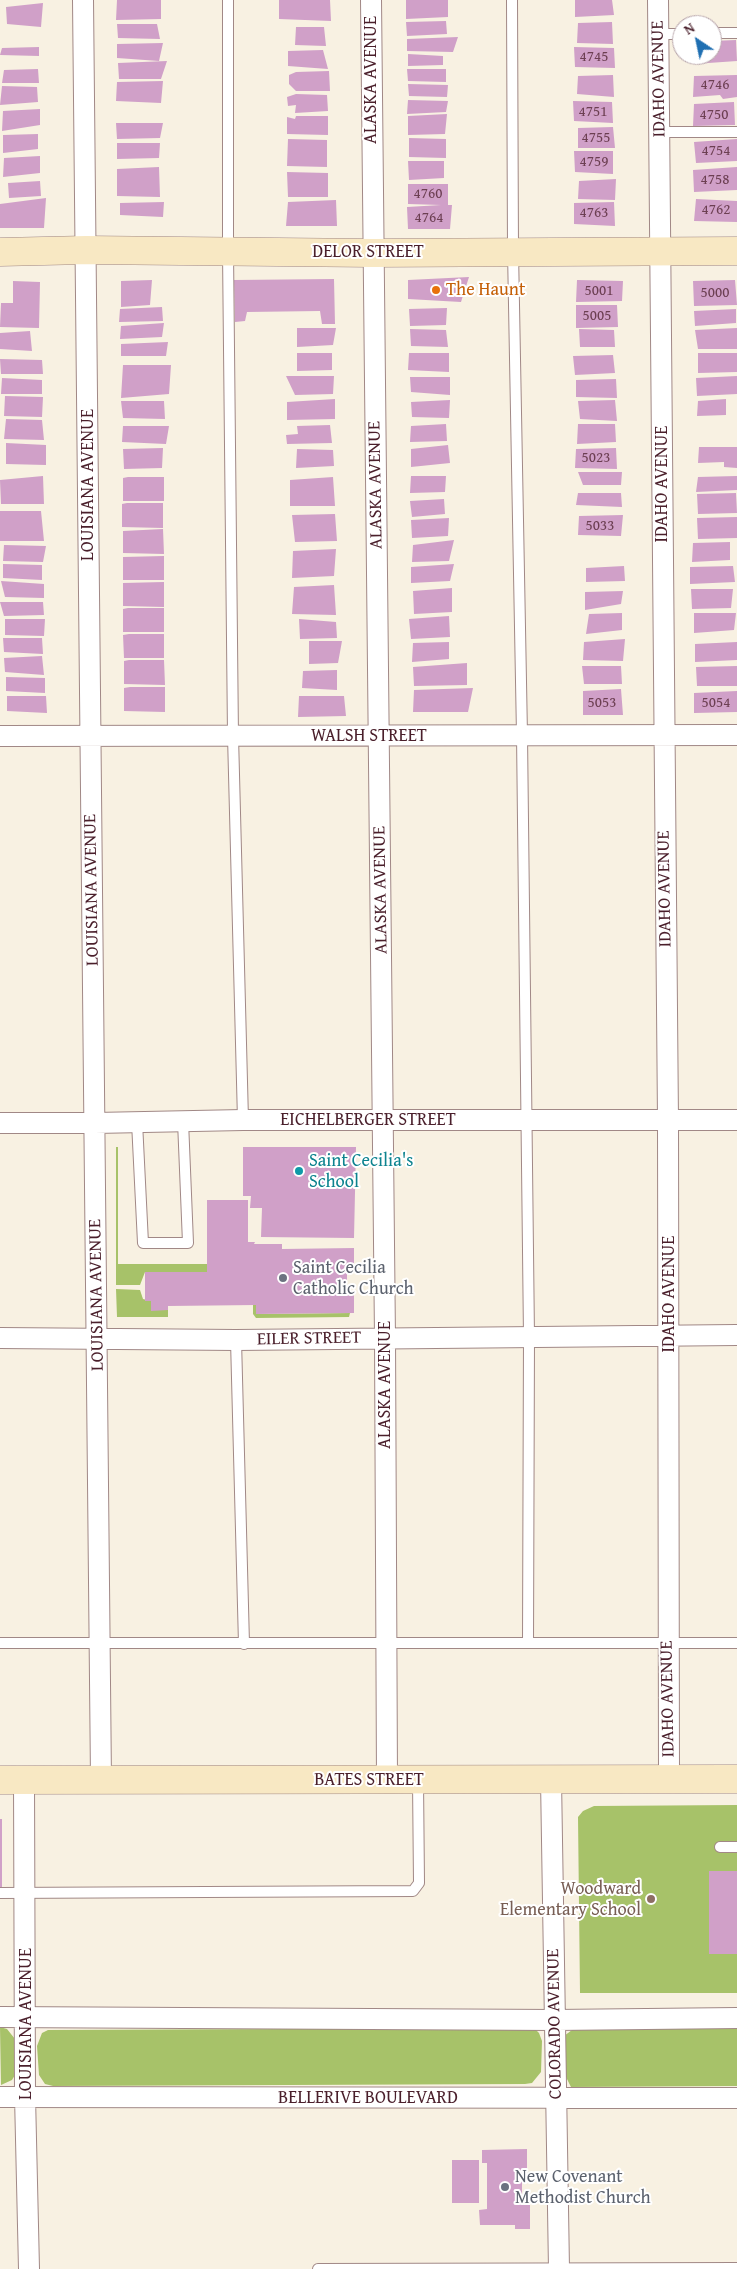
<!DOCTYPE html>
<style>
body{margin:0}
#map{position:relative;width:737px;height:2269px;overflow:hidden;background:#f8f1e2;font-family:"Gentium Book Plus",serif}
canvas{display:block}
.north{position:absolute;left:672px;top:15px;width:50px;height:50px;box-sizing:border-box;background:#fff;border:1px solid #b7a5aa;border-radius:50%;rotate:326deg;font-size:14px;font-weight:700;line-height:20px;text-align:center;color:#4a1f2b}
.north::after{content:'';display:block;margin:auto;width:18px;height:22px;background:#1f6fb2;clip-path:polygon(50% 0,100% 100%,50% 72%,0 100%)}
</style>
<div id="map">
<canvas width="737" height="2269"></canvas>
<div class="north">N</div>
</div>
<script>
const ctx = document.querySelector('canvas').getContext('2d');
ctx.lineJoin = 'round';
function paint(path, color) { ctx.fillStyle = color; ctx.fill(path, 'evenodd'); }
const shape = rows => new Path2D(rows.map(r => 'M' + r).join(''));
function trace(path, color, width, dash) { ctx.strokeStyle = color; ctx.lineWidth = width; ctx.lineCap = dash ? 'butt' : 'round'; ctx.setLineDash(dash || []); ctx.stroke(path); }
function write(font, color, halo, rows, align = 'center') {
  ctx.font = font + ' "Gentium Book Plus",serif'; ctx.lineWidth = 4; ctx.setLineDash([]); ctx.textBaseline = 'middle'; ctx.strokeStyle = halo; ctx.fillStyle = color; for (const [text, x, y, turn = 0] of rows) {
    ctx.save(); ctx.translate(x, y); ctx.rotate((+turn || 0) * Math.PI / 180); ctx.textAlign = isNaN(turn) ? turn : align; if (halo) ctx.strokeText(text, 0, 0); ctx.fillText(text, 0, 0); ctx.restore();
  }
}
paint(shape([
 [116,1147,118,1147,118,1264,207,1264,207,1272,145,1272,140,1285,116,1285],
 [116,1289,140,1290,143,1299,151,1301,151,1310,168,1310,168,1317,117,1317],
 [253,1305,256,1305,257,1314,350,1313,349,1317,256,1318,253,1314],
 [737,1805,737,1871,709,1872,709,1954,737,1954,737,1993,580,1993,578,1817,583,1811,594,1806],
 [0,2027,7,2029,15,2039,15,2075,12,2080,1,2085],
 [576,2027,737,2027,737,2086,571,2087,565,2075,564,2036],
 [528,2028,535,2029,539,2033,542,2041,541,2072,532,2083,525,2084,53,2086,45,2084,39,2075,37,2046,42,2033,48,2030]
]), '#a7c269');
paint(shape([
 [117,0,161,0,161,19,116,20],
 [279,0,330,0,331,21,279,19],
 [406,0,448,0,448,17,406,19],
 [575,0,612,0,614,15,575,17],
 [43,3,41,27,7,24,6,7],
 [446,21,447,34,407,36,406,22],
 [612,22,613,44,577,43,578,23],
 [117,24,157,24,160,39,118,38],
 [296,27,324,27,326,46,295,45],
 [458,37,453,52,407,51,407,39],
 [736,40,737,61,694,64,693,55,712,55,712,41],
 [163,43,159,61,117,58,117,44],
 [39,47,39,56,0,55,2,48],
 [574,47,614,48,615,68,575,67],
 [323,50,328,69,288,66,288,51],
 [408,54,443,56,443,65,408,66],
 [167,61,161,79,119,79,118,63],
 [38,69,39,83,2,83,4,70],
 [407,69,446,69,446,82,408,81],
 [329,71,330,91,296,91,289,84,289,75,296,72],
 [613,75,614,97,577,94,578,76],
 [737,75,737,97,723,99,720,95,693,97,694,76],
 [163,81,161,103,116,101,117,82],
 [408,84,448,85,447,97,409,96],
 [2,86,37,87,38,102,0,105],
 [296,94,327,95,328,111,295,113,296,105,288,106,287,97],
 [408,100,448,101,446,112,407,114],
 [573,101,612,102,613,123,574,121],
 [734,102,735,125,693,126,694,104],
 [40,109,40,125,2,131,3,111],
 [447,114,445,134,408,135,408,116],
 [296,116,328,116,328,135,287,134,287,117,295,119],
 [116,123,163,123,160,138,117,139],
 [613,127,615,148,578,148,578,128],
 [38,134,38,149,3,153,3,135],
 [409,138,446,139,446,158,409,157],
 [288,139,327,140,327,167,287,166],
 [737,139,737,161,696,163,694,142],
 [117,143,160,143,159,158,117,159],
 [574,151,613,151,613,174,575,172],
 [40,156,40,173,3,177,4,158],
 [408,161,444,161,444,178,409,180],
 [159,167,160,197,117,196,117,169],
 [737,167,737,190,694,192,693,170],
 [287,172,328,173,328,197,288,197],
 [616,179,615,200,578,199,579,181],
 [40,181,41,196,9,198,8,183],
 [408,184,448,184,448,205,452,205,450,229,408,229,407,207,441,205,408,204],
 [46,198,44,228,0,228,0,204],
 [696,199,737,201,737,222,694,221],
 [336,200,337,226,286,226,288,202],
 [164,202,163,217,120,215,120,203],
 [614,202,615,226,574,224,574,203],
 [469,277,461,302,408,299,408,280],
 [334,279,335,324,322,324,320,311,247,312,245,321,235,322,234,280],
 [152,280,150,305,121,307,121,281],
 [577,280,623,281,622,301,576,302],
 [735,280,737,305,694,306,693,281],
 [13,281,40,282,39,328,0,327,1,303,13,303],
 [576,305,617,305,618,327,576,328],
 [162,307,163,321,119,322,120,309],
 [447,308,446,325,410,326,409,309],
 [736,309,736,323,695,326,694,311],
 [164,323,162,337,120,339,121,326],
 [297,328,336,328,333,345,297,347],
 [737,328,737,349,698,349,695,330],
 [410,329,446,330,448,347,411,346],
 [579,329,614,330,615,347,580,347],
 [30,331,32,351,0,349,0,333],
 [168,342,166,356,121,356,121,344],
 [297,353,332,353,332,370,297,371],
 [409,353,449,353,449,372,408,370],
 [698,353,737,353,737,372,698,373],
 [613,355,615,373,575,375,573,356],
 [0,359,42,360,43,374,1,374],
 [123,365,171,365,169,394,121,398],
 [286,376,334,376,333,394,295,395],
 [737,376,737,394,697,396,696,378],
 [410,377,450,377,450,395,411,392],
 [2,378,42,380,42,394,1,394],
 [616,379,617,398,576,397,576,380],
 [5,396,43,397,42,417,4,416],
 [335,399,335,419,287,420,287,402],
 [726,399,726,415,697,416,698,401],
 [450,400,449,418,412,417,411,402],
 [615,400,617,421,580,419,578,401],
 [121,401,164,401,165,419,123,418],
 [6,419,42,420,44,440,4,439],
 [446,424,447,441,410,442,411,426],
 [578,424,615,424,616,442,577,444],
 [330,425,332,443,287,444,286,435,298,434,297,426],
 [123,426,169,426,166,444,122,442],
 [6,443,46,445,46,465,6,464],
 [448,445,450,463,411,467,411,449],
 [699,447,737,447,737,468,724,467,724,462,698,463],
 [163,448,162,468,124,469,123,449],
 [616,448,617,469,575,468,576,449],
 [297,449,333,450,334,466,296,468],
 [578,472,622,472,621,485,583,485],
 [43,476,44,504,1,504,0,480],
 [411,476,446,476,445,492,410,493],
 [737,476,737,490,696,492,698,477],
 [128,477,164,477,164,501,123,501,123,478],
 [333,477,335,506,290,506,290,480],
 [578,493,621,493,622,507,576,505],
 [736,493,737,513,698,514,697,494],
 [444,499,445,514,412,517,410,501],
 [127,503,163,503,163,528,122,527,122,504],
 [0,511,41,511,44,541,0,541],
 [335,514,337,541,295,542,292,515],
 [623,515,621,536,578,535,579,516],
 [737,517,737,538,698,539,697,518],
 [449,518,448,536,412,538,411,520],
 [163,529,164,554,123,553,123,531],
 [454,540,449,561,412,562,413,545],
 [730,542,730,560,692,562,693,543],
 [4,545,46,546,43,562,3,561],
 [336,549,334,576,292,578,293,551],
 [164,556,164,580,123,580,123,557],
 [3,564,42,565,42,580,3,578],
 [454,564,450,581,411,583,411,567],
 [624,566,625,581,586,582,586,568],
 [733,566,735,582,690,584,690,567],
 [1,581,44,584,44,598,5,597],
 [164,582,164,607,123,606,123,583],
 [334,585,336,615,292,614,294,587],
 [452,588,452,612,414,614,413,591],
 [691,589,733,589,731,608,692,609],
 [623,591,621,604,585,610,585,592],
 [0,602,43,602,44,615,4,616],
 [128,608,164,608,164,632,123,632,123,609],
 [622,613,622,630,586,634,589,614],
 [694,613,736,613,734,630,694,633],
 [449,616,450,637,411,639,409,619],
 [5,619,45,619,44,636,5,635],
 [299,619,336,622,337,638,300,639],
 [129,634,164,634,164,658,124,658,123,635],
 [3,638,42,638,43,654,4,652],
 [625,639,623,661,583,660,584,642],
 [309,641,342,641,338,663,309,664],
 [449,642,449,659,412,662,413,643],
 [737,642,737,660,695,662,695,644],
 [42,656,44,675,5,672,4,658],
 [129,660,164,660,165,685,124,684,124,661],
 [467,663,467,685,414,686,413,667],
 [582,666,621,666,622,684,584,684],
 [737,666,737,686,697,686,696,667],
 [337,670,337,690,302,688,303,671],
 [6,677,45,678,45,693,6,691],
 [130,687,165,687,165,712,124,711,124,688],
 [473,688,468,712,413,712,414,690],
 [621,689,623,715,583,715,583,691],
 [737,691,737,712,694,713,694,693],
 [7,696,46,696,47,713,7,711],
 [299,696,344,696,346,716,298,717],
 [243,1147,356,1147,354,1238,261,1237,262,1208,250,1208,251,1196,243,1196],
 [207,1200,248,1200,248,1242,255,1242,254,1244,282,1244,282,1249,354,1248,354,1263,347,1263,347,1293,354,1294,354,1313,256,1314,256,1305,168,1306,168,1310,151,1311,151,1301,145,1301,145,1272,207,1272],
 [0,1819,2,1819,2,1888,0,1888],
 [709,1871,737,1871,737,1954,709,1954],
 [527,2149,527,2170,522,2170,522,2205,530,2205,530,2229,515,2229,515,2225,480,2225,479,2210,487,2209,487,2163,482,2163,482,2150],
 [452,2160,479,2160,479,2203,452,2203]
]), '#d0a0c8');
const lane = shape([
 [228,0,228,252,233,736,243,1120],
 [512,0,513,251,522,735,529,1337,528,1643],
 [712,33,737,33],
 [658,34,682,34],
 [661,132,737,132],
 [137,1122,143,1243,188,1243,183,1121],
 [236,1340,244,1644],
 [0,1643,737,1643],
 [720,1847,737,1847],
 [0,1893,413,1891,419,1883,418,1781],
 [318,2269,737,2268]
]);
const street = shape([
 [83,0,101,1779],
 [371,0,385,1337,387,1780],
 [658,0,668,1120,669,1778],
 [0,736,737,735],
 [0,1123,95,1123,243,1120,737,1120],
 [0,1338,236,1340,737,1335],
 [551,1779,559,2269],
 [24,1780,25,2096,29,2269],
 [0,2017,555,2020,737,2018],
 [0,2097,737,2098]
]);
const secondary = shape([
 [0,252,86,250,372,253,737,251],
 [0,1780,737,1779]
]);
trace(lane, '#a18886', 12);
trace(street, '#a18886', 22);
trace(secondary, '#a18886', 29);
trace(lane, '#fff', 10);
trace(street, '#fff', 20);
trace(secondary, '#f8e8c3', 28);
for (const [x, y, r, color] of [
 [436,290,5,"#e8710a"],
 [299,1171,5,"#0f9aa8"],
 [283,1278,5,"#6b7280"],
 [651,1899,5,"#8d6e63"],
 [505,2187,5,"#6b7280"]
]) { const dot = new Path2D(); dot.arc(x, y, r, 0, 2 * Math.PI); ctx.fillStyle = color; ctx.fill(dot); trace(dot, '#fff', 2); }
write('15px', '#6c3f52', null, [
 ["4745",594,57],
 ["4746",715,85],
 ["4751",593,112],
 ["4750",714,115],
 ["4755",596,138],
 ["4754",716,151],
 ["4759",594,162],
 ["4758",715,180],
 ["4760",428,194],
 ["4762",716,210],
 ["4763",594,213],
 ["4764",429,218],
 ["5001",599,291],
 ["5000",715,293],
 ["5005",597,316],
 ["5023",596,458],
 ["5033",600,526],
 ["5053",602,703],
 ["5054",716,703]
]);
write('18px', '#4a1f2b', '#fff', [
 ["IDAHO AVENUE",659,79,-91],
 ["ALASKA AVENUE",371,80,-90],
 ["DELOR STREET",368,252],
 ["IDAHO AVENUE",662,484,-90],
 ["LOUISIANA AVENUE",88,485,-90],
 ["ALASKA AVENUE",376,485,-91],
 ["WALSH STREET",369,736],
 ["IDAHO AVENUE",665,889,-91],
 ["LOUISIANA AVENUE",92,890,-91],
 ["ALASKA AVENUE",381,890,-91],
 ["EICHELBERGER STREET",368,1120],
 ["IDAHO AVENUE",669,1294,-90],
 ["LOUISIANA AVENUE",97,1295,-91],
 ["EILER STREET",309,1339,-1],
 ["ALASKA AVENUE",385,1385,-90],
 ["IDAHO AVENUE",668,1699,-91],
 ["BATES STREET",369,1780],
 ["LOUISIANA AVENUE",26,2024,-90],
 ["COLORADO AVENUE",555,2024,-91],
 ["BELLERIVE BOULEVARD",368,2098]
]);
write('18px', '#c56008', '#fff', [
 ["The Haunt",446,290]
], 'left');
write('18px', '#0d838f', '#fff', [
 ["Saint Cecilia's",309,1161],
 ["School",309,1182]
], 'left');
write('18px', '#5b616d', '#fff', [
 ["Saint Cecilia",293,1268],
 ["Catholic Church",293,1289],
 ["New Covenant",515,2177],
 ["Methodist Church",515,2198]
], 'left');
write('18px', '#785e54', '#fff', [
 ["Woodward",641,1889],
 ["Elementary School",641,1910]
], 'right');
</script>
